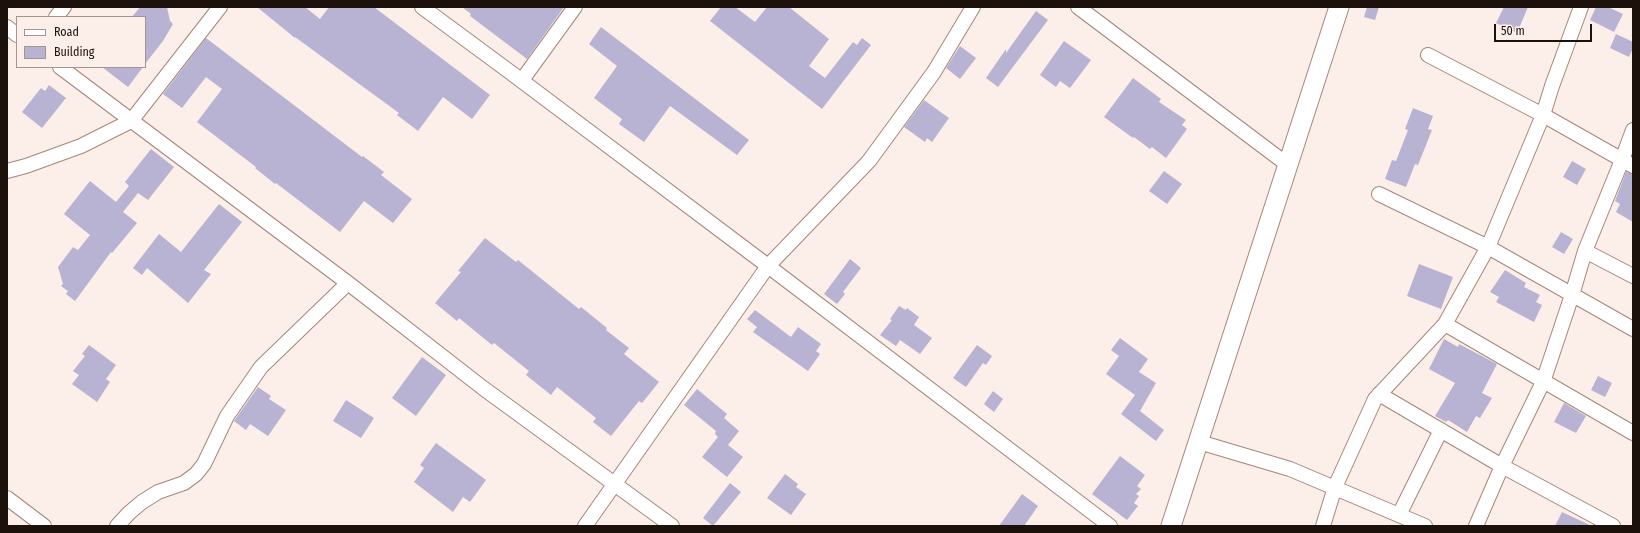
<!DOCTYPE html>
<style>
body{margin:0}
#map{position:relative;width:1640px;height:533px;overflow:hidden;background:#fceee8;font-family:"Fira Sans Condensed",sans-serif}
canvas{display:block}
.frame{position:absolute;inset:0;border:8px solid #1d110c;pointer-events:none}
.legend{position:absolute;left:16px;top:16px;width:130px;height:52px;box-sizing:border-box;background:#fceee8;border:1px solid #a39690;margin:0;padding:5px 7px;list-style:none;font-size:12px;color:#1d110c}
.legend li{display:flex;align-items:center;gap:8px;height:20px}
.legend b{width:20px;border:1px solid #a39690}
.scale{position:absolute;left:1494px;top:24px;width:98px;height:18px;box-sizing:border-box;border:2px solid #1d110c;border-top:0;padding-left:5px;font-size:12px;line-height:14px;white-space:nowrap;color:#1d110c;-webkit-text-stroke:3px #fceee8;paint-order:stroke}
</style>
<div id="map">
<canvas width="1640" height="533"></canvas>
<div class="frame"></div>
<ul class="legend">
<li><b style="height:5px;background:#fff"></b>Road</li>
<li><b style="height:11px;background:#b8b3d3"></b>Building</li>
</ul>
<div class="scale">50 m</div>
</div>
<script>
const ctx = document.querySelector('canvas').getContext('2d');
ctx.lineJoin = 'round';
function paint(path, color) { ctx.fillStyle = color; ctx.fill(path, 'evenodd'); }
const shape = rows => new Path2D(rows.map(r => 'M' + r).join(''));
function trace(path, color, width, dash) { ctx.strokeStyle = color; ctx.lineWidth = width; ctx.lineCap = dash ? 'butt' : 'round'; ctx.setLineDash(dash || []); ctx.stroke(path); }
paint(shape([
 [140,7,167,7,170,21,173,24,163,41,145,64,145,17,132,17],
 [257,7,305,7,320,19,329,7,374,7,490,95,472,119,443,97,418,131,397,115,399,113,295,37,295,38],
 [462,7,564,7,527,59,470,16,471,14],
 [721,7,735,7,755,22,767,7,789,7,829,39,809,66,825,78,853,42,857,45,862,38,871,45,822,109,710,21],
 [1367,7,1379,7,1375,20,1364,17],
 [1504,7,1528,7,1517,33,1496,23],
 [1596,7,1608,7,1623,14,1614,32,1590,20],
 [1036,11,1048,20,998,87,986,78,1006,49,1006,53],
 [601,27,749,140,737,155,670,106,644,142,619,124,622,119,594,98,617,66,589,44],
 [1616,34,1633,42,1633,48,1629,57,1610,48],
 [206,38,362,157,363,156,384,172,381,175,412,199,393,223,364,201,340,232,276,183,275,184,255,168,256,167,197,122,222,89,206,77,182,108,163,94],
 [1064,41,1091,60,1070,88,1060,81,1056,87,1040,75],
 [960,46,976,58,960,79,946,68],
 [102,67,143,67,128,87],
 [1133,78,1161,99,1159,102,1186,120,1182,125,1187,129,1166,158,1152,147,1150,149,1134,137,1133,138,1104,117],
 [49,85,66,98,42,128,22,112,41,88,45,91],
 [924,100,949,118,932,142,927,138,925,142,904,127],
 [1413,108,1433,116,1428,129,1432,130,1418,165,1415,164,1406,187,1385,179,1392,160,1396,161,1408,130,1405,129],
 [151,149,174,167,148,200,138,193,123,212,137,223,112,253,111,252,75,301,66,294,68,291,61,286,63,284,58,267,73,247,78,250,90,235,64,214,90,181,116,202,129,186,125,182],
 [1572,161,1586,169,1577,185,1563,177],
 [1164,171,1182,184,1167,204,1149,191],
 [1626,172,1633,174,1633,222,1616,212,1620,204,1615,201],
 [219,204,242,222,204,270,211,274,188,303,147,268,142,275,133,268,159,234,181,252],
 [1561,232,1573,239,1564,254,1552,247],
 [485,238,516,262,518,260,579,309,581,307,607,328,606,330,629,348,624,354,659,382,642,403,639,401,611,436,593,422,596,418,557,387,551,395,526,375,529,371,494,343,492,345,459,318,457,321,435,303,461,272,458,271],
 [850,259,861,268,843,292,845,294,837,304,824,294],
 [1419,264,1453,277,1441,309,1407,296],
 [1505,270,1526,283,1524,287,1540,295,1536,302,1542,305,1534,322,1496,302,1499,297,1490,292],
 [899,306,906,310,907,308,919,317,914,325,932,338,920,354,900,340,896,346,880,335,892,320,890,319],
 [755,310,791,337,798,327,821,344,816,351,820,354,808,371,753,332,757,327,747,319],
 [1120,338,1148,359,1139,372,1156,383,1140,411,1164,430,1156,441,1121,414,1135,395,1106,374,1119,356,1111,350],
 [1444,339,1458,347,1459,344,1497,364,1482,393,1492,398,1480,418,1476,416,1467,432,1448,420,1446,422,1435,416,1455,383,1429,369],
 [89,345,116,365,106,379,110,382,97,402,72,384,79,375,73,371,85,356,82,354],
 [977,345,992,356,986,365,983,363,966,387,953,378],
 [422,357,446,375,416,416,392,398],
 [1598,376,1612,383,1605,397,1591,390],
 [258,387,271,396,269,399,286,410,268,436,250,424,246,430,234,421],
 [697,389,727,414,724,418,739,431,728,445,743,457,727,477,702,457,718,437,715,434,716,431,684,405],
 [993,391,1003,399,994,412,984,404],
 [346,400,374,418,361,438,333,421],
 [1564,403,1586,416,1576,433,1554,422],
 [436,443,486,480,470,502,463,497,453,512,414,482,424,468,420,465],
 [1120,456,1145,475,1137,486,1141,489,1136,494,1139,496,1134,503,1138,506,1127,520,1092,494],
 [785,474,798,484,796,487,806,494,791,515,767,498],
 [730,483,741,492,713,526,703,518],
 [1022,494,1038,506,1024,526,999,526],
 [1562,512,1592,526,1555,526]
]), '#b8b3d3');
const street = shape([
 [422,7,510,72,768,266,1110,526],
 [1078,7,1288,165],
 [1581,7,1552,86,1543,115,1488,247,1445,324,1633,433],
 [56,17,64,7],
 [7,27,17,35],
 [1428,55,1543,115,1633,166],
 [60,67,348,283,483,388,672,526],
 [522,80,575,7],
 [7,171,26,166,81,146,131,121,220,7],
 [1379,194,1488,247,1633,329],
 [1585,251,1633,276],
 [1379,394,1502,466,1613,526],
 [1199,442,1290,469,1425,526],
 [7,498,44,526],
 [1399,515,1441,430],
 [117,526,129,513,142,502,158,492,184,483,196,474,204,464,227,416,261,367,348,283],
 [585,526,768,266,869,161,934,72,973,7],
 [1323,526,1335,487,1375,399,1445,324],
 [1476,526,1502,466,1543,382,1572,295,1585,251,1622,160,1633,130]
]);
const secondary = shape([
 [1171,526,1339,7]
]);
trace(street, '#a78679', 16);
trace(secondary, '#a78679', 21);
trace(street, '#fff', 14);
trace(secondary, '#fff', 19);
</script>
